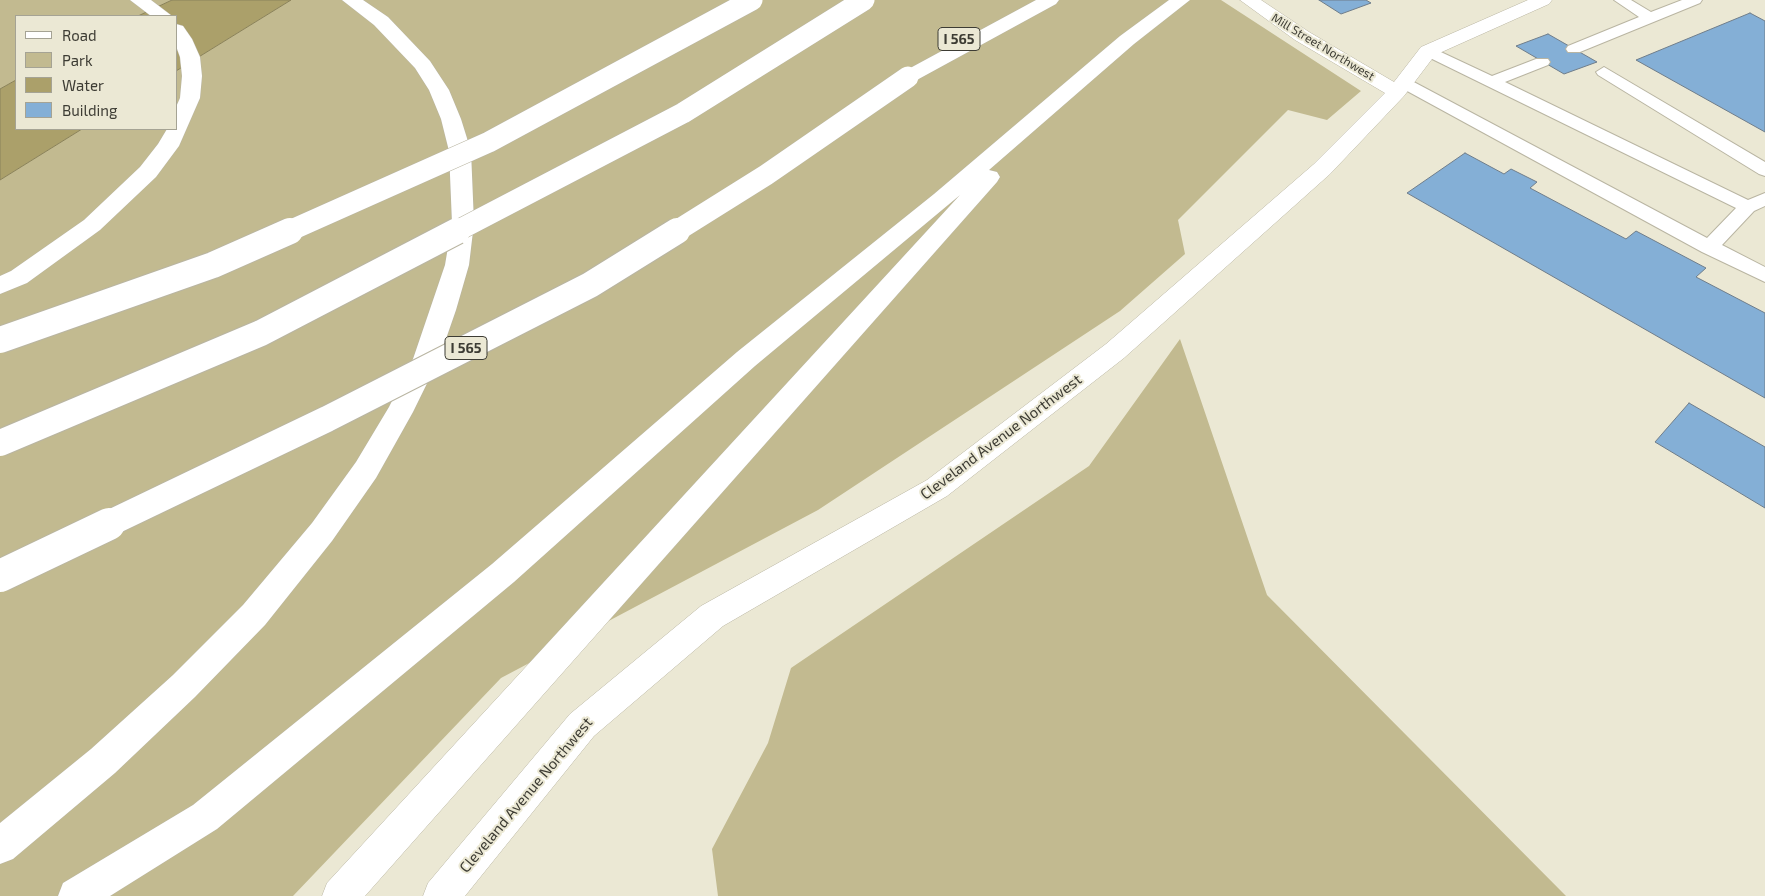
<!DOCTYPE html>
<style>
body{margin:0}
#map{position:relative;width:1765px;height:896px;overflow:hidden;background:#ebe8d4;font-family:"Exo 2",sans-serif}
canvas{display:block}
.legend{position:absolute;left:15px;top:15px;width:162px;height:115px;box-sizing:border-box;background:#ebe8d4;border:1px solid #a5a394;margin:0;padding:6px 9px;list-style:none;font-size:15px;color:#3d3c34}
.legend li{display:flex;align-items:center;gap:10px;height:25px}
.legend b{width:25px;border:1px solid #a5a394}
</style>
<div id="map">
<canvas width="1765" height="896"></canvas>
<ul class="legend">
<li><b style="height:6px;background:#fff"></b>Road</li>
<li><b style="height:14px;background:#c2ba90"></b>Park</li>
<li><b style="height:14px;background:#aba06a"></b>Water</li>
<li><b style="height:14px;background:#84afd6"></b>Building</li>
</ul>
</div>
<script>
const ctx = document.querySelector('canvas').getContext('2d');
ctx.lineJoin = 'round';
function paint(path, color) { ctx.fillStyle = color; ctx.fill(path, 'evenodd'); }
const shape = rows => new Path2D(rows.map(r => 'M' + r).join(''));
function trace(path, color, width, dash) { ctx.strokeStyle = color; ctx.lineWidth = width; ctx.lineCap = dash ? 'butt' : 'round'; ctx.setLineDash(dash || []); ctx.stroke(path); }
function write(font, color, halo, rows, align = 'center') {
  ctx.font = font + ' "Exo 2",sans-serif'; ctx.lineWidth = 4; ctx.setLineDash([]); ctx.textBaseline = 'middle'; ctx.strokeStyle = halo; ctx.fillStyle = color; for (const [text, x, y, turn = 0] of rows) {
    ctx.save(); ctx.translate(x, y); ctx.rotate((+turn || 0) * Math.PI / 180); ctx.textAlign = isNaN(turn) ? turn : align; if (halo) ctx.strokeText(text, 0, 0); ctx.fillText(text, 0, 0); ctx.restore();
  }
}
paint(shape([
 [0,0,172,0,138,16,16,16,16,80,0,89],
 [291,0,1221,0,1361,91,1327,120,1288,110,1178,220,1185,254,1120,311,818,510,501,678,293,896,0,896,0,180,82,129,176,129,176,71],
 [1180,339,1267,595,1566,896,718,896,712,849,768,743,791,668,1089,466]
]), '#c2ba90');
const water = shape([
 [172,0,291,0,176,71,176,16,138,16,172,0],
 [16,80,16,129,82,129,0,180,0,89,16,80]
]);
paint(water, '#aba06a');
trace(water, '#8a825a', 1);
const building = shape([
 [1319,0,1366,0,1371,3,1341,14,1319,0],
 [1750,13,1765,21,1765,132,1636,60,1750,13],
 [1548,34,1597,62,1564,74,1516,46,1548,34],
 [1465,153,1504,174,1511,169,1537,182,1530,188,1626,239,1636,231,1706,268,1696,277,1765,313,1765,398,1407,193,1465,153],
 [1689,403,1765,447,1765,508,1655,442,1689,403]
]);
paint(building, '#84afd6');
trace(building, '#6f7d8a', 1);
const lane = shape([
 [1614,0,1631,0,1651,12,1682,0,1702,0,1700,3,1580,52,1568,52,1566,49,1568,46,1639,17,1614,0],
 [1428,46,1492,76,1536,59,1548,59,1550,62,1548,65,1505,82,1748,200,1765,193,1765,206,1754,211,1722,245,1765,267,1765,282,1702,252,1398,86,1396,83,1398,80,1410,80,1707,238,1736,208,1422,54,1420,51,1422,48,1428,46],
 [1604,67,1765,162,1765,176,1759,174,1598,75,1596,72,1604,67]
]);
const street = shape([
 [1240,0,1261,0,1309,32,1394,82,1421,47,1528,0,1552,0,1549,4,1435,55,1404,96,1330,174,1124,358,947,496,723,626,594,736,465,896,423,896,428,883,570,714,701,606,927,480,1106,344,1314,164,1385,93,1295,40,1240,0]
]);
const highway = shape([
 [130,0,151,0,172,16,151,16,130,0],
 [342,0,363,0,388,17,430,61,449,90,461,119,471,151,474,223,469,265,456,310,439,359,413,412,376,478,332,541,265,625,195,697,115,773,13,859,0,864,0,823,91,749,173,675,243,605,312,523,356,462,389,407,413,359,445,265,452,223,449,151,441,119,429,90,415,68,374,25,342,0],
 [1036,0,1059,0,1056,4,915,81,901,81,898,77,901,73,1036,0],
 [1169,0,1190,0,1134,44,989,170,997,172,1000,177,997,182,365,896,322,896,327,883,960,195,755,366,514,582,217,829,110,896,58,896,63,883,193,805,492,564,737,352,934,194,1120,36,1169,0],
 [176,24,183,26,192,39,200,57,202,76,200,98,179,146,156,177,100,230,27,283,0,294,0,276,11,271,84,220,140,167,158,144,167,129,176,129,176,107,180,98,182,76,180,57,176,46,176,24]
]);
trace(lane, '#b9b5a2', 2);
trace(street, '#b9b5a2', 1);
trace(highway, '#b9b5a2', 1);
paint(lane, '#fff');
paint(street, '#fff');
paint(highway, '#fff');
const highwayBridgeFar2 = shape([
 [287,232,489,142,752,0],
 [455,232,683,113,864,0],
 [675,232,766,175,908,77]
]);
const highwayBridgeFar1 = shape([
 [0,340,213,265,290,231],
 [0,443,261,333,457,231],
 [106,525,327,419,590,285,677,231]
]);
const highwayBridge = shape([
 [0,576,109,524]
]);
trace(highwayBridgeFar2, '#b9b5a2', 22, []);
trace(highwayBridgeFar1, '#b9b5a2', 28, []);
trace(highwayBridge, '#b9b5a2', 34, []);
trace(highwayBridgeFar2, '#fff', 21);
trace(highwayBridgeFar1, '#fff', 26);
trace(highwayBridge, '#fff', 32);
write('12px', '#3d3c34', '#ebe8d4', [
 ["Mill Street Northwest",1323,47,31]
]);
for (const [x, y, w] of [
 [959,39,42],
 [466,348,42]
]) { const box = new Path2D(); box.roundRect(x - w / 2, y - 11.5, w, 23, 4); ctx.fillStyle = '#ebe8d4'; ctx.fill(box); trace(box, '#3d3c34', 1); }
write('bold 14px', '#3d3c34', null, [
 ["I 565",959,39],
 ["I 565",466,348]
]);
write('15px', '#3d3c34', '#ebe8d4', [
 ["Cleveland Avenue Northwest",1001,437,-37],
 ["Cleveland Avenue Northwest",526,795,-50]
]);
</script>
